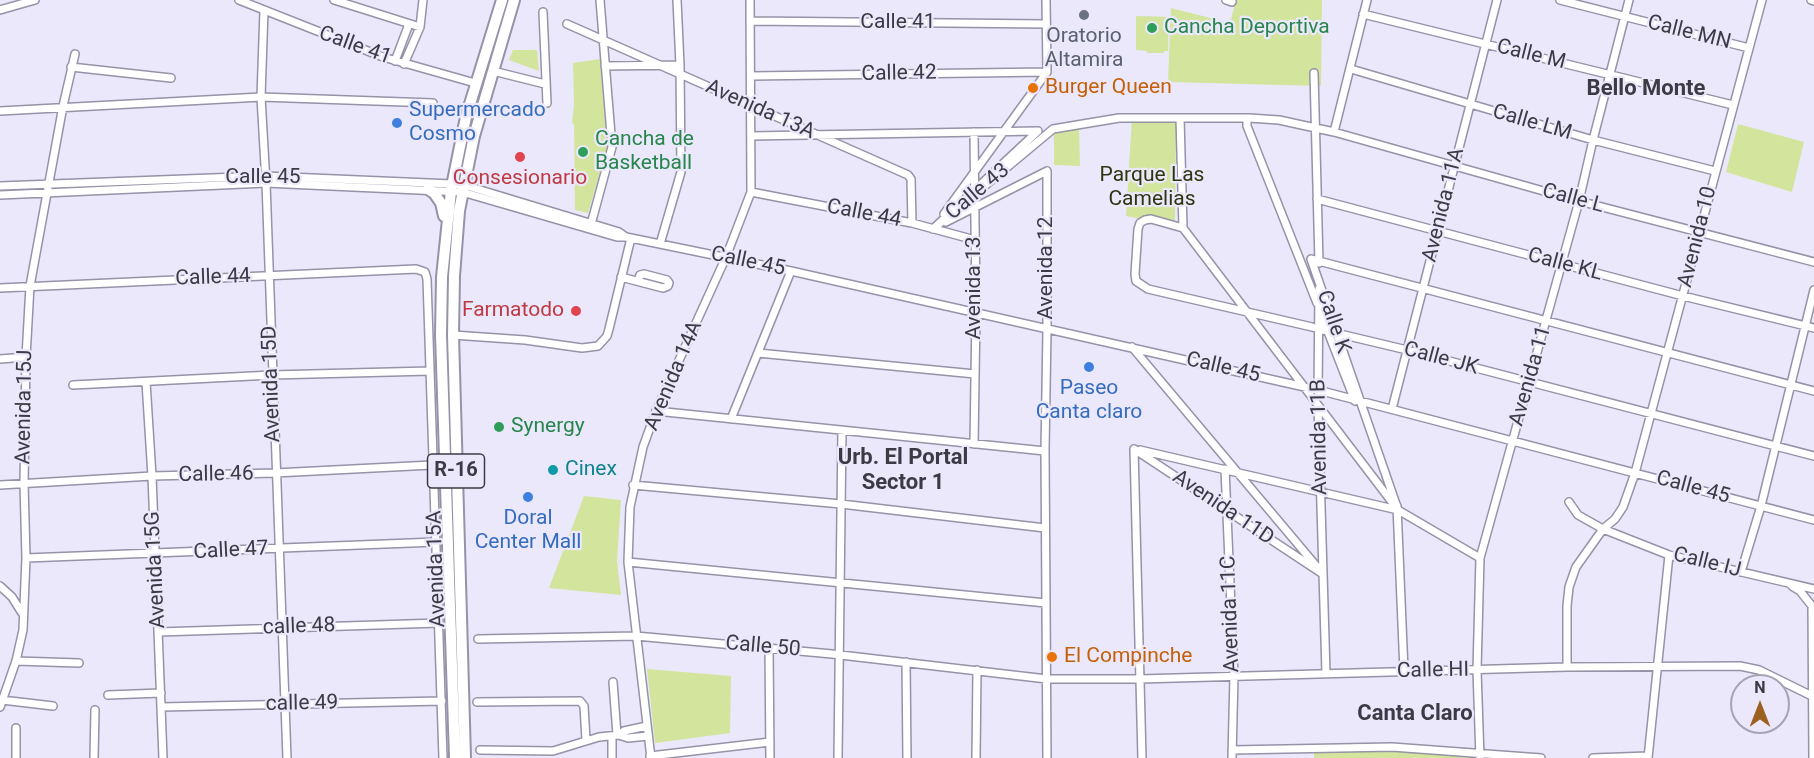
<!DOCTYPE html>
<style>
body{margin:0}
#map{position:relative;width:1814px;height:758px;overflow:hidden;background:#ebe8fb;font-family:Roboto,sans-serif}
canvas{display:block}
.north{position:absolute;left:1730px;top:674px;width:60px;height:60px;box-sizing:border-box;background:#ebe8fb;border:2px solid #a5a2b2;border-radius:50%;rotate:0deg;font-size:16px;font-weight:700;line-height:24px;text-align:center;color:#3c3a44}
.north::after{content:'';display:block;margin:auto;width:21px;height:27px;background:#9c6121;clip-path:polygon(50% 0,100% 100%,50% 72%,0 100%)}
</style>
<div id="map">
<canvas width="1814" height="758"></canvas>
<div class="north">N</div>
</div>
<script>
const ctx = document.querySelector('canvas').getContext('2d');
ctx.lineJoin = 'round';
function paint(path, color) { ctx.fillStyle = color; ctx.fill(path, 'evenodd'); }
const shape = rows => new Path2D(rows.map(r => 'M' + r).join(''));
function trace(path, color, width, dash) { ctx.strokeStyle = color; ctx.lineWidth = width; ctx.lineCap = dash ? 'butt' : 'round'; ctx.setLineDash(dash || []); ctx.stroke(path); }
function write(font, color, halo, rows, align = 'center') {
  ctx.font = font + ' Roboto,sans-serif'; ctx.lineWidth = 4.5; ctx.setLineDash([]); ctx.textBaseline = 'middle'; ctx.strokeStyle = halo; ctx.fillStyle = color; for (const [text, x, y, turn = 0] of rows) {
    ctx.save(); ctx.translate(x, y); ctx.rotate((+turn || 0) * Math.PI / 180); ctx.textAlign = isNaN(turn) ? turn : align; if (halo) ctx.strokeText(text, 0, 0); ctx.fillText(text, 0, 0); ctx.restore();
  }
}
paint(shape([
 [1236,0,1322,0,1321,86,1168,82,1171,8,1230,23],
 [1136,16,1169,17,1168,51,1164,51,1164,53,1147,53,1147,51,1136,50],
 [513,50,537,50,539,71,509,60],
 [600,59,607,148,588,213,575,210,574,124,572,123,574,105,573,63],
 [1132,118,1176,118,1175,226,1126,216],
 [1738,124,1804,142,1792,192,1726,172],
 [1079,127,1080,166,1054,165,1054,131],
 [584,496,621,500,617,561,621,595,549,588],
 [647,669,731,676,730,733,655,743],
 [1392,748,1478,755,1479,758,1314,758,1314,749]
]), '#d3e49d');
const minor = shape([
 [239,0,383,57,475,83],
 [334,0,420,27],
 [1226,0,1232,2],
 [1560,0,1749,48],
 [1811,0,1814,1],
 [0,10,35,0],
 [264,10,261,97,266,183,287,758],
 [543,12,547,103],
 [1363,14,1733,105],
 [750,21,1046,24],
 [567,24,908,175,911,179,912,223],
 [395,61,409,24],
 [404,64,420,27,423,0],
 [605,66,680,65],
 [71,67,171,78],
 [1351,69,1593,140,1715,171],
 [493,71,545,84],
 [1314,73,1319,263],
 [751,76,1047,72],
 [0,111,261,97,433,103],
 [1180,118,1183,228],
 [1247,118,1247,126,1317,303],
 [1334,132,1367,0],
 [751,136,1038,131,933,229,1053,129,1119,118,1249,118,1279,120,1334,132,1579,201,1814,262],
 [0,186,265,176,452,184,464,185,619,232,626,237],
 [751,192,912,223,975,240],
 [0,195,266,183,462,192,617,237,626,237,660,244,791,271,1318,390,1814,520],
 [1317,199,1683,296,1814,328],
 [944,214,1047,72,1046,0],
 [946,222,1047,171,1047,329,1045,451,1047,758],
 [590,228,612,147,600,0],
 [660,244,681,172,680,65,677,0],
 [621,277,663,288,668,286,669,283,667,280,644,274,640,275,638,281],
 [0,288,416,269,425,272,427,279,443,758],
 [1321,314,1355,401],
 [453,335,525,340,582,348,598,346,607,336,609,329,631,238],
 [1132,347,1323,574,1134,449,1142,758],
 [758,353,975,374],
 [0,359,26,357],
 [146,382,152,476,163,758],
 [73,385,272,375,430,371],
 [1814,391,1311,259,1398,510,1183,228,1151,219,1145,220,1140,223,1138,229,1135,274,1136,281,1148,289,1312,327,1319,329,1407,350,1814,456],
 [1318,392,1319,289],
 [1318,406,1326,673],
 [1392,409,1497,0],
 [656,411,1045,451],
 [731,419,791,271],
 [974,444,976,312,974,132],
 [1140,450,1398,510,1480,558],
 [1225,469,1234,676,1232,758],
 [0,485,152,476,275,473,432,465],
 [633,485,841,504,1045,528],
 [1569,502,1578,515,1603,529,1669,555,1814,589],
 [1397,506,1404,671],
 [26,558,436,542],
 [628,562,1046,603],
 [1741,572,1761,506,1814,290],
 [0,586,12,597,22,613],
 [1792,586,1800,591,1812,606,1813,758],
 [159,632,439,623],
 [478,639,636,636,832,654,1047,679,1140,679,1567,667,1740,666,1759,670,1814,697],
 [769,647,770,758],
 [16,661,79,663],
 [906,662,907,758],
 [1567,667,1567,606,1569,587,1576,567,1603,529,1615,519,1623,507,1635,473,1762,0],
 [613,682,617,735],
 [108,695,161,693],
 [2,700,53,706],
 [477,702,580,701,584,706,586,740],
 [0,707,16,661,23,630,26,558,24,483,26,357,30,286,63,106,75,54],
 [161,707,442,701],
 [16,728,16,758],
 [619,735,624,731,647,726],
 [612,736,612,758],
 [480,750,553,751,599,737,619,735,628,738,648,736],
 [1232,750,1392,747,1541,758],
 [650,756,770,742],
 [94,758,95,710],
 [651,758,628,562,630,507,643,447,656,411,726,257,751,192,750,0],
 [838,758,842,431],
 [976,758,977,670],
 [1480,758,1477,670,1480,558,1579,201,1593,140,1629,0],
 [1593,758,1648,756],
 [1648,758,1669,555]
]);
const primary = shape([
 [428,189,434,193,441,203,444,216],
 [455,758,441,335,442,277,451,191,466,117,502,0],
 [465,758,453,335,454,276,459,211,474,136,514,0]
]);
trace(minor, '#9692a8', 10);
trace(primary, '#9692a8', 14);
trace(minor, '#fff', 7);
trace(primary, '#fff', 10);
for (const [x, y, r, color] of [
 [1084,15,6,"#6b7280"],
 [1152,28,6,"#2e9e5b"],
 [1033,88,6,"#e8710a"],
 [397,123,6,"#3f7fe0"],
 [583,152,6,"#2e9e5b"],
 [520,157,6,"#e0444e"],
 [576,311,6,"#e0444e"],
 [1089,367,6,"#3f7fe0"],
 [499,427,6,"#2e9e5b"],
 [553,470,6,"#0f9aa8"],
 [528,497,6,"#3f7fe0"],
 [1052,657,6,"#e8710a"]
]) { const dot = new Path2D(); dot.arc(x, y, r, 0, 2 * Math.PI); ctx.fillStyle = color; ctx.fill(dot); trace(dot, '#ebe8fb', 2); }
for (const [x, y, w] of [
 [456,471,57]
]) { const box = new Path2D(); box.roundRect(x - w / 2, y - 17, w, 34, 4.5); ctx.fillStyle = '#ebe8fb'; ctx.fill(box); trace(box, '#3c3a44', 1.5); }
write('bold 20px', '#3c3a44', null, [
 ["R-16",456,471]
]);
write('21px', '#3c3a44', '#ebe8fb', [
 ["Calle 41",898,23],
 ["Calle MN",1689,33,14],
 ["Calle 41",355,46,20],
 ["Calle M",1531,55,14],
 ["Calle 42",899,74,-1],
 ["Avenida 13A",760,110,24],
 ["Calle LM",1532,123,16],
 ["Calle 45",263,178],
 ["Calle 43",978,192,-40],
 ["Calle L",1573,199,15],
 ["Avenida 11A",1444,205,-76],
 ["Calle 44",864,214,11],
 ["Avenida 10",1698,237,-76],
 ["Calle 45",748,262,12],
 ["Calle KL",1565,265,15],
 ["Avenida 12",1047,268,-90],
 ["Calle 44",213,278,-2],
 ["Avenida 13",975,288,-90],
 ["Calle K",1333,322,71],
 ["Calle JK",1441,359,15],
 ["Calle 45",1223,368,13],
 ["Avenida 14A",674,376,-67],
 ["Avenida 11",1531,376,-74],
 ["Avenida 15D",272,384,-92],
 ["Avenida 15J",25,407,-89],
 ["Avenida 11B",1320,437,-91],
 ["Calle 46",216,475,-1],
 ["Calle 45",1693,488,15],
 ["Avenida 11D",1223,508,34],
 ["Calle 47",231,551,-3],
 ["Calle IJ",1707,563,14],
 ["Avenida 15A",437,569,-92],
 ["Avenida 15G",156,570,-93],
 ["Avenida 11C",1231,614,-92],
 ["calle 48",299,627,-2],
 ["Calle 50",763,647,5],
 ["Calle HI",1433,671,-1],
 ["calle 49",302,704,-1]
]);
write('21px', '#27864d', '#ebe8fb', [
 ["Cancha Deportiva",1164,28],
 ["Cancha de",595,140],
 ["Basketball",595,164],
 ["Synergy",511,427]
], 'left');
write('21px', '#5b616d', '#ebe8fb', [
 ["Oratorio",1084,37],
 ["Altamira",1084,61]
]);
write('21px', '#c56008', '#ebe8fb', [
 ["Burger Queen",1045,88],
 ["El Compinche",1064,657]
], 'left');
write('21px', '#366cbe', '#ebe8fb', [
 ["Supermercado",409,111,"left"],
 ["Cosmo",409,135,"left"],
 ["Paseo",1089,389],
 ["Canta claro",1089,413],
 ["Doral",528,519],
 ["Center Mall",528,543]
]);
write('21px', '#2e3510', '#ebe8fb', [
 ["Parque Las",1152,176],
 ["Camelias",1152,200]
]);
write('21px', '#be3a42', '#ebe8fb', [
 ["Consesionario",520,179],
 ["Farmatodo",564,311,"right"]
]);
write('21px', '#0d838f', '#ebe8fb', [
 ["Cinex",565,470]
], 'left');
write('bold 22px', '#3c3a44', '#ebe8fb', [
 ["Bello Monte",1646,89],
 ["Urb. El Portal",903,458],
 ["Sector 1",903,483],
 ["Canta Claro",1415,714]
]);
</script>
